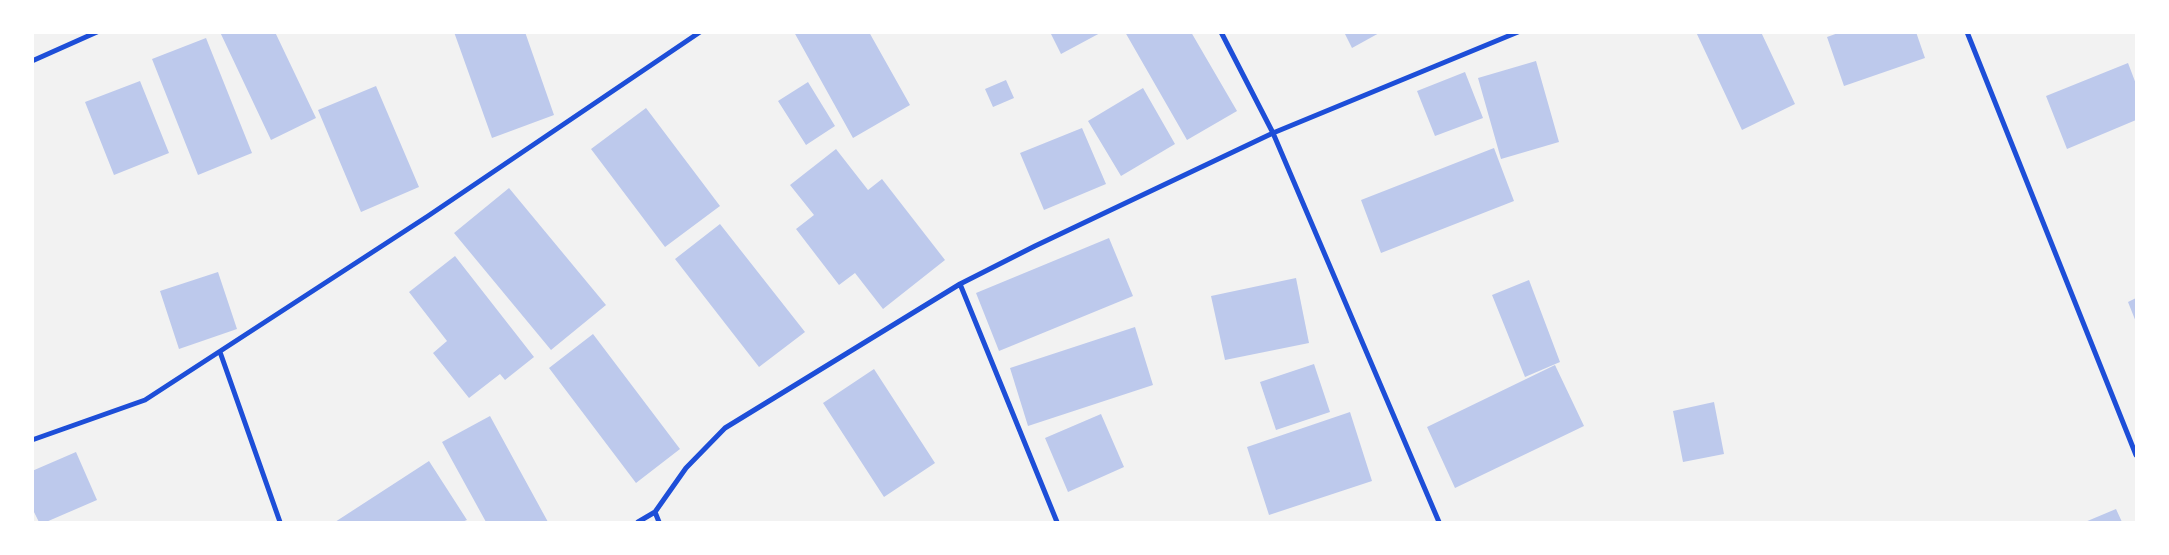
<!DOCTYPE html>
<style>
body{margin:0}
#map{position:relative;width:2169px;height:555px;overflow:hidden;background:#f2f2f2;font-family:Arial,sans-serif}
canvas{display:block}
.frame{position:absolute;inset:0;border:34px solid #fff;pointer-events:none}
</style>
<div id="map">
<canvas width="2169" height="555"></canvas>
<div class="frame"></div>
</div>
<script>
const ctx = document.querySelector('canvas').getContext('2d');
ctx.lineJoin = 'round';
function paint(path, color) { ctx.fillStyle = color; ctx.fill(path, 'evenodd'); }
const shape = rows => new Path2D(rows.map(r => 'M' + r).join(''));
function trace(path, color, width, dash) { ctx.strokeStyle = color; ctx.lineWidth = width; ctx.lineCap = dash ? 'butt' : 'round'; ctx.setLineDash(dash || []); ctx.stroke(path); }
paint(shape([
 [220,32,275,32,316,118,271,140],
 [454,32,525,32,554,115,492,138],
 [794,32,869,32,910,105,853,138],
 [1050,32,1102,32,1061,54],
 [1125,32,1191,32,1237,111,1187,140],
 [1344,32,1381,32,1352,48],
 [1696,32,1761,32,1795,104,1742,130],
 [1841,32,1916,32,1925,58,1844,86,1827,37],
 [206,38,252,153,198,175,152,59],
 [1536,61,1559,142,1501,159,1478,78],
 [2128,63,2136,84,2136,120,2067,149,2046,96],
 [1465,72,1483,118,1435,136,1417,91],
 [1006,80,1014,98,993,107,985,89],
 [140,81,169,153,114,175,85,102],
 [808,82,835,126,806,145,778,101],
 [376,86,419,187,361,212,318,110],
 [1143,88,1175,144,1121,176,1088,121],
 [646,108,720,206,665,247,591,149],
 [1082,128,1106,184,1044,210,1020,153],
 [1494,148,1514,201,1381,253,1361,200],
 [836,149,868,190,882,179,945,260,883,309,855,273,839,285,796,229,814,215,790,185],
 [509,188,606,305,551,350,454,233],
 [720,224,805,332,759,367,675,259],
 [1109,238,1133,296,999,351,976,293],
 [455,256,534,357,505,380,500,374,469,398,433,353,447,341,409,292],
 [218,272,237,329,179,349,160,291],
 [1296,278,1309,343,1225,360,1211,296],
 [1529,280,1560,362,1525,377,1492,295],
 [2136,298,2136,322,2128,302],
 [1135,327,1153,385,1028,426,1010,368],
 [593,334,680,449,636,483,549,368],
 [1314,364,1330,412,1276,430,1260,382],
 [1555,365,1584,426,1455,488,1427,427],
 [874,369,935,463,884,497,823,403],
 [1714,402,1724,454,1683,462,1673,411],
 [1350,412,1372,481,1269,515,1247,447],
 [1101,414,1124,467,1068,492,1045,438],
 [490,416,548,522,486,522,442,442],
 [76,452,97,500,46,522,39,522,32,508,32,471],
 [429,461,467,520,462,522,335,522],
 [2116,509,2122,522,2085,522]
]), '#bdc9ec');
trace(shape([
 [1221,32,1273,133,1439,522],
 [1967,32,2136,455],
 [32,61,97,32],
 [960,284,1057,522],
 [220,352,280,522],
 [32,440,145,400,428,216,700,32],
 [655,512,659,522],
 [638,522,655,512,686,468,725,428,960,284,1035,246,1273,133,1518,32]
]), '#1d4ed8', 5);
</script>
